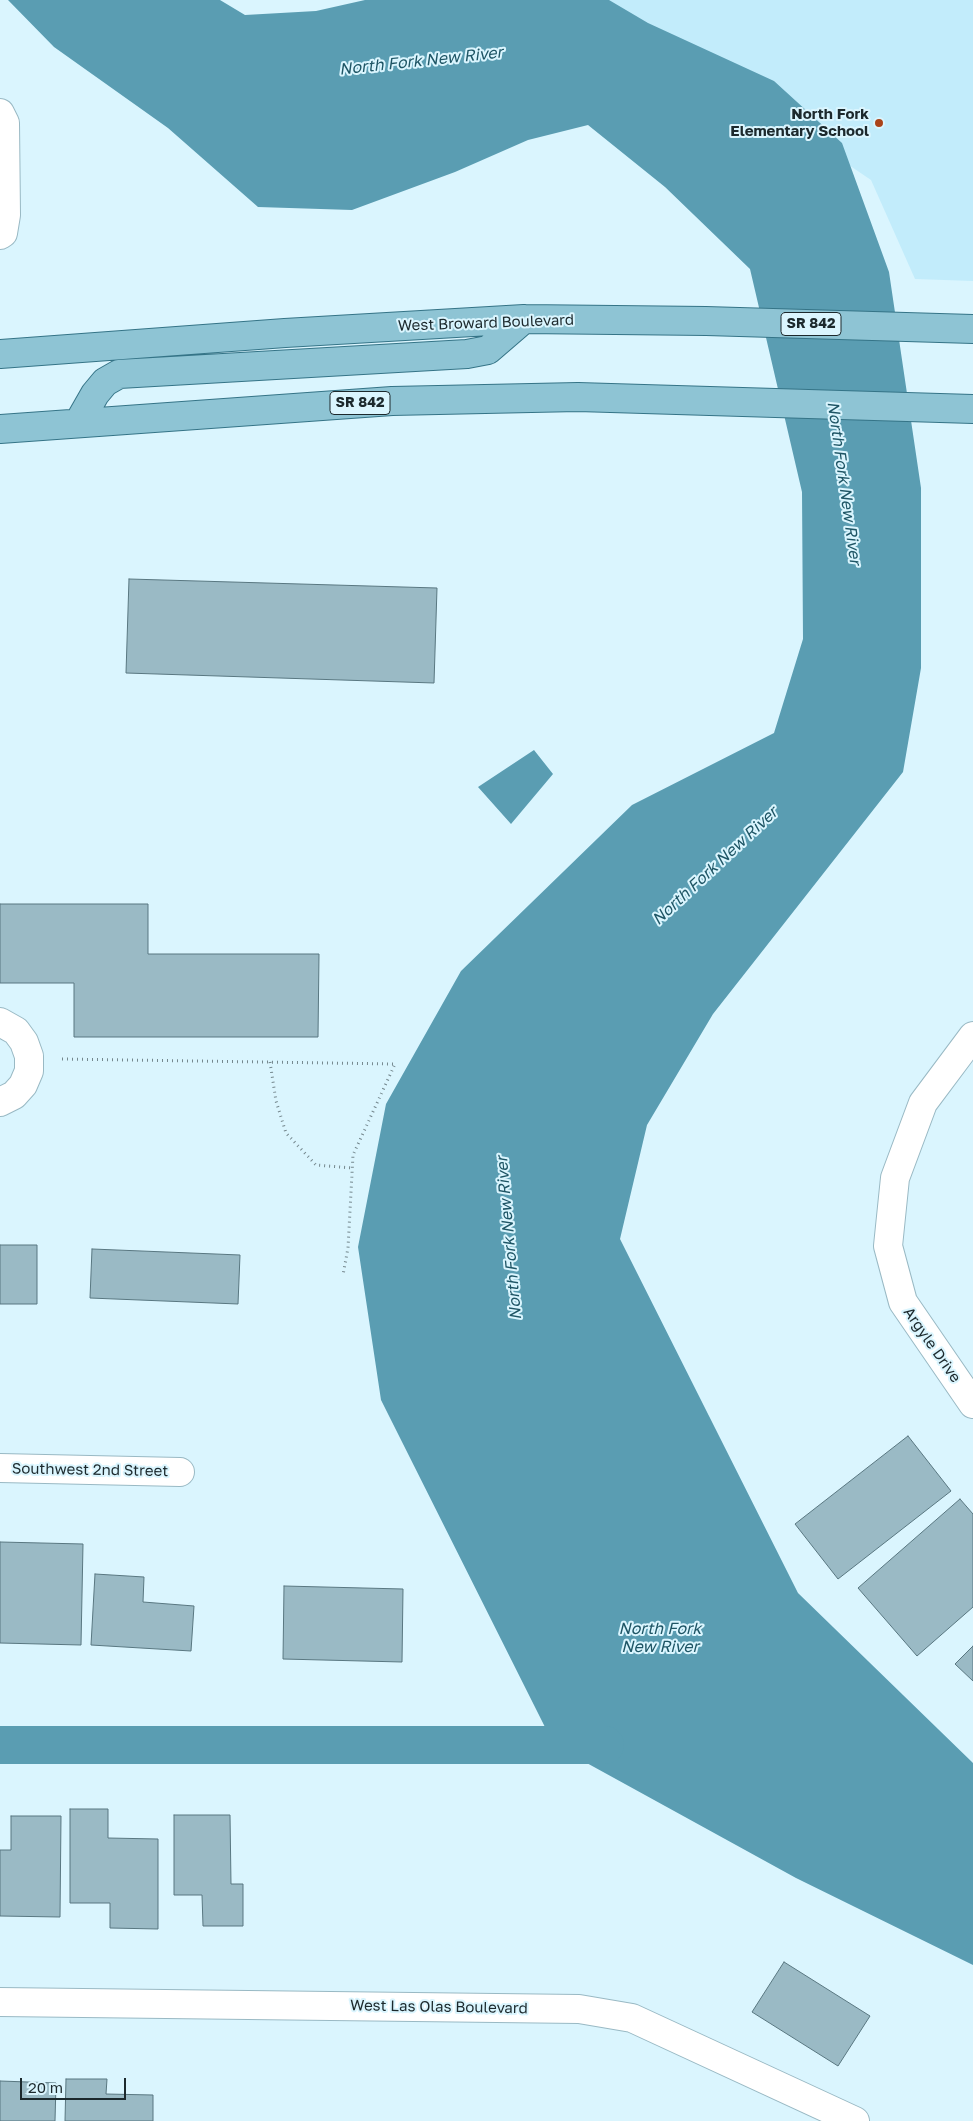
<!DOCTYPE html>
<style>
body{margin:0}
#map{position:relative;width:973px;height:2121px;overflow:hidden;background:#daf5fe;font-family:"Golos Text",sans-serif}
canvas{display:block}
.scale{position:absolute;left:20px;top:2078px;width:106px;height:22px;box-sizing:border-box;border:2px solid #1c292d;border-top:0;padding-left:6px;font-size:15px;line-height:18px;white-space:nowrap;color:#1c292d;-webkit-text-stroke:4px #daf5fe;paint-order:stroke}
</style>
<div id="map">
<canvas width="973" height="2121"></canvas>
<div class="scale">20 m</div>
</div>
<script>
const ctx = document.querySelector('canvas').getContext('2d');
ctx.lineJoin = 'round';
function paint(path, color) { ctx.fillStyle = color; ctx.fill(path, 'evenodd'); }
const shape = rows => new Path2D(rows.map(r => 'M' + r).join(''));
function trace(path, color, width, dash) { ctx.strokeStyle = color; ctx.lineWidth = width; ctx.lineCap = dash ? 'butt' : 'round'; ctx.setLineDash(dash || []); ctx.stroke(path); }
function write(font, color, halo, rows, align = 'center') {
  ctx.font = font + ' "Golos Text",sans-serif'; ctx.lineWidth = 4; ctx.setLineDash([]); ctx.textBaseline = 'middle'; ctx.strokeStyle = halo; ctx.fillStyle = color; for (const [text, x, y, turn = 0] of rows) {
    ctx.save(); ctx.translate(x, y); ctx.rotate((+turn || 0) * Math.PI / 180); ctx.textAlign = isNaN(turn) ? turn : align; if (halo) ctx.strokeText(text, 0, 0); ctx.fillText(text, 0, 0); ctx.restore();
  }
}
paint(shape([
 [491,0,973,0,973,281,915,279,871,180,701,65]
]), '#c2ecfb');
paint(shape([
 [8,0,220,0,245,15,316,11,365,0,609,0,648,23,774,81,842,143,889,272,921,488,921,668,903,772,713,1014,647,1125,620,1239,798,1593,973,1763,973,1965,796,1878,554,1745,381,1400,358,1247,386,1104,461,971,632,805,774,733,803,639,802,492,750,269,665,187,588,125,528,140,455,172,352,210,258,207,168,128,54,47],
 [534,750,553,774,511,824,478,787]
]), '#5a9db2');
trace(shape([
 [0,1745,605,1745]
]), '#5a9db2', 38);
const building = shape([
 [129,579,437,588,434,683,126,673,129,579],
 [0,904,148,904,148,954,319,954,318,1037,74,1037,74,983,0,983,0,904],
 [0,1245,37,1245,37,1304,0,1304,0,1245],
 [92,1249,240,1255,238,1304,90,1298,92,1249],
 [908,1436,951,1491,838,1579,795,1524,908,1436],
 [960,1499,973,1514,973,1607,917,1656,858,1588,960,1499],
 [0,1542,83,1544,81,1645,0,1643,0,1542],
 [95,1574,144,1577,143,1602,194,1606,191,1651,91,1645,95,1574],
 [284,1586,403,1589,402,1662,283,1659,284,1586],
 [973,1646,973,1681,955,1664,973,1646],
 [70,1809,108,1809,108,1838,158,1839,158,1929,110,1928,110,1903,70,1903,70,1809],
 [174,1815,230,1815,231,1884,243,1884,243,1926,203,1926,202,1895,174,1895,174,1815],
 [11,1816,61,1816,60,1917,0,1916,0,1850,11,1850,11,1816],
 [784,1962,870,2016,838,2066,752,2012,784,1962],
 [66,2079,107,2079,106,2094,153,2095,153,2121,65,2121,66,2079],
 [0,2081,56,2083,55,2121,0,2121,0,2081]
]);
paint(building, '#9abac5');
trace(building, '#597781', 1);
const minor = shape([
 [0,113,5,123,6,215,3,233,0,235],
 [0,1022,16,1031,24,1042,29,1056,29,1071,23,1085,14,1095,0,1102],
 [973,1036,923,1103,895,1178,888,1246,903,1302,973,1404],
 [0,1468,180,1472],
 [0,2002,579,2009,632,2018,855,2121]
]);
const major = shape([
 [0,354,285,333,524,319,706,321,973,329],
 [79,422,95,394,105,382,119,374,467,354,488,350,524,319],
 [0,429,392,401,578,397,973,409]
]);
trace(minor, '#99b9c4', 30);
trace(major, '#357487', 30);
trace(shape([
 [62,1059,395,1064,353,1155,348,1248,343,1275],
 [270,1062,276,1101,286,1133,316,1165,352,1168]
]), '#74878d', 3, [1, 4]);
trace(minor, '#fff', 28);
trace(major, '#8ec4d4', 28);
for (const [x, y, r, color] of [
 [879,123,5,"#aa441a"]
]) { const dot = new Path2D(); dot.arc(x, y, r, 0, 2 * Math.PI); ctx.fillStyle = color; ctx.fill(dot); trace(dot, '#daf5fe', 2); }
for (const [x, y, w] of [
 [811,324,60],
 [360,403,60]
]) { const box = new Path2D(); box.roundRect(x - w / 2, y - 11.5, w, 23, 4); ctx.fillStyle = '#daf5fe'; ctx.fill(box); trace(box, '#1c292d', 1); }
write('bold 14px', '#1c292d', null, [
 ["SR 842",811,324],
 ["SR 842",360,403]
]);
write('bold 15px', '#1c292d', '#daf5fe', [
 ["North Fork",869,114],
 ["Elementary School",869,131]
], 'right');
write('15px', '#1c292d', '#daf5fe', [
 ["West Broward Boulevard",486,323,-2],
 ["Argyle Drive",932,1345,55],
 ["Southwest 2nd Street",90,1470,1],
 ["West Las Olas Boulevard",439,2007,1]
]);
write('italic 16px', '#1e5565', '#daf5fe', [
 ["North Fork New River",421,61,-6],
 ["North Fork New River",844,483,82],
 ["North Fork New River",715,866,-43],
 ["North Fork New River",509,1238,-95],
 ["North Fork",660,1629],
 ["New River",660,1647]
]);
</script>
